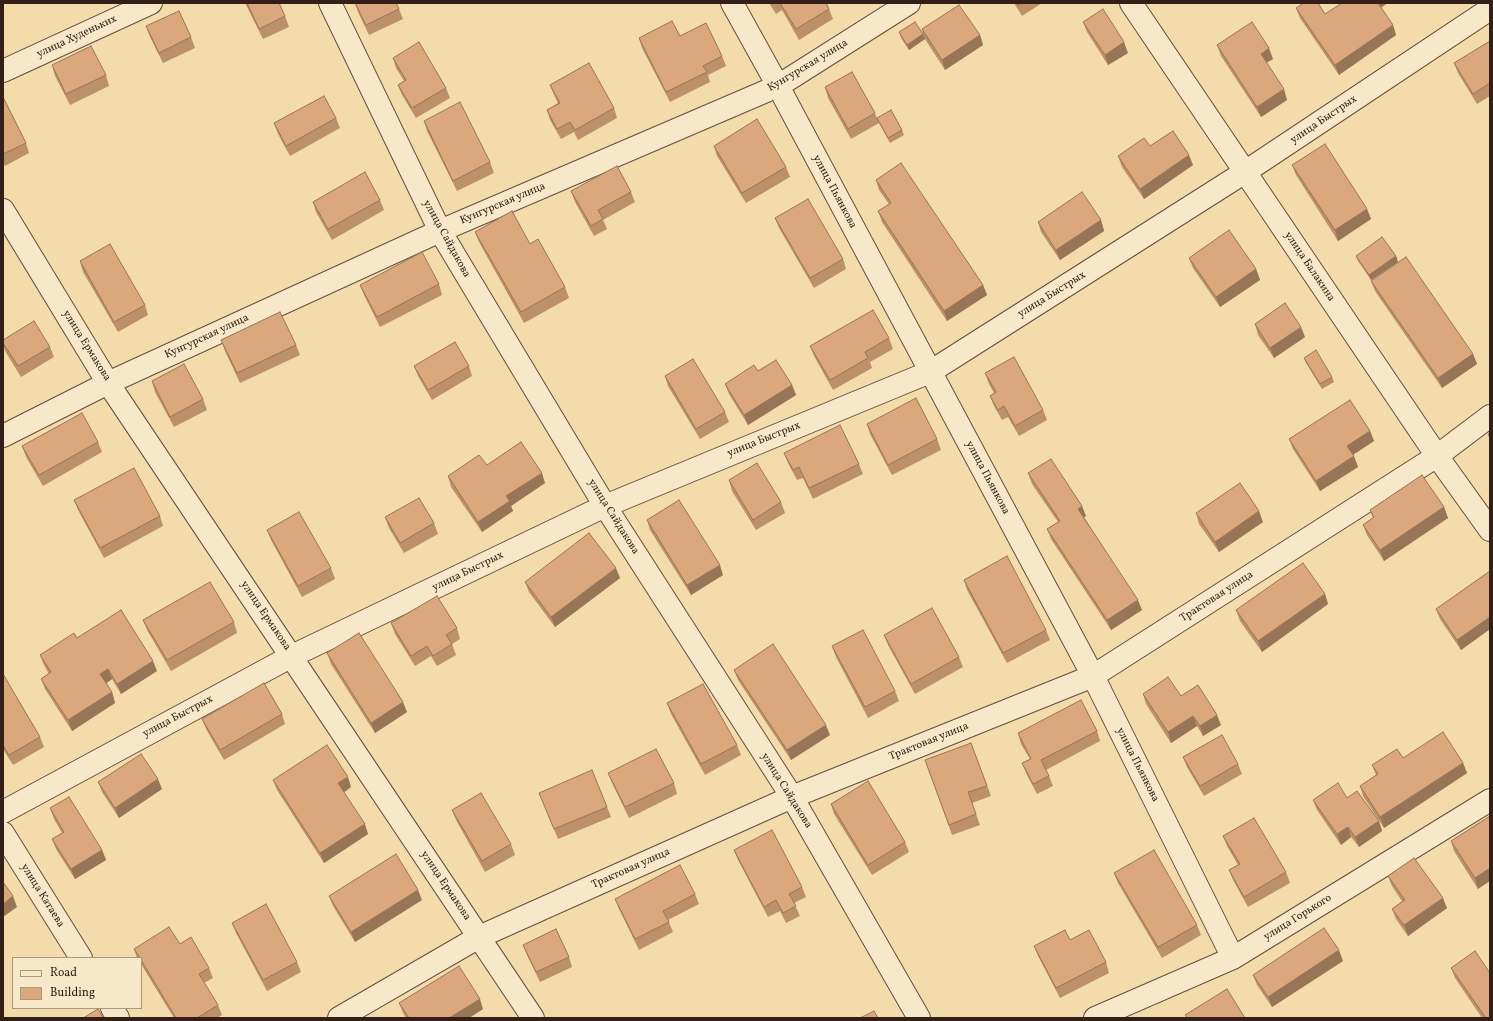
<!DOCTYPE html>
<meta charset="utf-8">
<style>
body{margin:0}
#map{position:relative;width:1493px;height:1021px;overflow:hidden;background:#f3dbac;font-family:Vollkorn,serif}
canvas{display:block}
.frame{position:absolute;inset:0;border:4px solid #331f17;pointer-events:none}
.legend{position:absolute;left:12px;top:957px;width:130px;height:52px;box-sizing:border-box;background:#f7e8c9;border:1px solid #a99882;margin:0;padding:5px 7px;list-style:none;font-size:12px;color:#331f17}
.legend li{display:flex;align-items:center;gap:8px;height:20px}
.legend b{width:20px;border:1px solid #a99882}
</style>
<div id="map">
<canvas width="1493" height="1021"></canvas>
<div class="frame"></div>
<ul class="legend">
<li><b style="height:5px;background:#f7e8c9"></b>Road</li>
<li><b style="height:11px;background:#dba77c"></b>Building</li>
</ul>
</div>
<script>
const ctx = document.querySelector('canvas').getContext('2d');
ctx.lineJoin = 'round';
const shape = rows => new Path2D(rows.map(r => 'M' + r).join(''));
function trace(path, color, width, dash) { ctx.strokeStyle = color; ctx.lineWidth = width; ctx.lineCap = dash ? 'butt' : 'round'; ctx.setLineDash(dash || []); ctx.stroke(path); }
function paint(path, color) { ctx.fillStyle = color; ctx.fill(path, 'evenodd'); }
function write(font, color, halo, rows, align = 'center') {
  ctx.font = font + ' Vollkorn,serif'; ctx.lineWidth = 3; ctx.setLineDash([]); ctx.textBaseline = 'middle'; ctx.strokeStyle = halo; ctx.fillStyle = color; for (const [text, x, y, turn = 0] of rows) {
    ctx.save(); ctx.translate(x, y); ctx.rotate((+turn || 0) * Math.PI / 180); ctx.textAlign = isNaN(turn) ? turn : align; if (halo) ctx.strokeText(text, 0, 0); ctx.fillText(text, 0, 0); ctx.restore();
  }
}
const street = shape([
 [330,3,440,231,605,506,792,797,919,1018],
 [732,3,778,86,1093,676,1233,958],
 [1131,3,1437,456,1490,530],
 [3,71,151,3],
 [3,210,108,383,533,1018],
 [3,436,108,383,440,231,778,86,909,3],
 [3,812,292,656,605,506,930,372,1245,172,1490,9],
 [3,833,81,958],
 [112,1008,118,1018],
 [339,1018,479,937,792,797,1093,676,1437,456,1490,416],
 [1095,1018,1233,958,1490,800]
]);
trace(street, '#634e3c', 24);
trace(street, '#f7e8c9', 22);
paint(shape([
 [245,3,279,3,285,16,289,27,263,39],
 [355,3,399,9,403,19,369,35,358,12],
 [769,3,826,3,829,9,833,19,799,40,782,10,776,14],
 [1014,3,1042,3,1022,16],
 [1386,4,1381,8,1393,25,1396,35,1339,75,1300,18,1296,8,1325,14],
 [1083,22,1128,53,1108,65,1087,32],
 [146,26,191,37,195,48,163,63,150,37],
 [922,29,980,35,983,45,945,70,925,39,909,50,901,38,899,32,923,34],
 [680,36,722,56,726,66,708,75,710,82,670,102,642,48,639,38],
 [1490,41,1490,96,1477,104,1458,73,1454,63],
 [1217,45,1273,59,1266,63,1287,100,1261,117,1221,56],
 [393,58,446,88,450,98,416,118,402,95,398,85,404,81,396,68],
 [52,65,106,75,109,86,70,105,55,76],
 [550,85,614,108,617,118,578,140,574,132,561,139,550,120,547,110,558,103,554,95],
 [825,87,875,113,877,118,902,130,904,135,890,143,879,123,851,139,828,98],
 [3,97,26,143,29,153,5,166,3,162],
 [336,118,340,128,290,156,278,134,274,123],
 [424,121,490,162,494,173,457,191,427,131],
 [714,146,786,167,790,177,746,203,717,156],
 [1150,146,1193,165,1144,199,1122,167,1118,156],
 [1292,165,1367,209,1371,219,1338,241,1296,175],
 [876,180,983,285,987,295,947,321,882,222,878,211,889,204,879,190],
 [571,191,631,192,635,202,603,220,607,229,594,236,575,202],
 [380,200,384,210,332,240,316,212,313,202],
 [775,218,843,259,846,269,814,288,779,228],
 [1101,220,1104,231,1060,260,1041,232,1038,222],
 [475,232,530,244,565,287,569,298,524,323,479,242],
 [1356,256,1396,256,1398,262,1371,280,1358,261],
 [1189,258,1256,269,1260,280,1220,307,1193,268],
 [80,261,145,305,148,315,118,332,83,272],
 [1371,281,1473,354,1477,364,1442,388,1375,291],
 [439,284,442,295,380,327,364,295,360,285],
 [1255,324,1305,337,1274,358,1258,335],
 [889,338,893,349,870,362,872,368,833,390,814,356,810,346],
 [3,340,50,347,54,357,21,377,5,351,3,344],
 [221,340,296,345,300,355,240,383,225,351],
 [1304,358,1332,377,1334,382,1322,389,1306,363],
 [414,366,469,366,472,376,432,400,418,376],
 [758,371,792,385,796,395,748,425,729,394,725,384],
 [985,373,1043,410,1047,420,1019,436,1008,417,1002,420,994,406,990,396,994,393,989,384],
 [665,376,725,412,729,422,700,439,668,386],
 [152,381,203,399,207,410,174,427,155,392],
 [867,424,937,439,941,450,892,475,870,434],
 [1370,431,1374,441,1353,455,1358,467,1320,491,1293,449,1289,439],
 [98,442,102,452,43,486,26,457,22,446],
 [784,453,859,464,863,474,813,499,803,478,797,480,788,463],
 [487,465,545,483,511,506,513,511,482,532,451,487,448,476],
 [1028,473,1086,516,1084,517,1142,610,1111,630,1051,539,1047,529,1058,522,1032,484],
 [729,480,781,502,785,513,756,530,732,491],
 [74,500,160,516,163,526,104,558,78,510],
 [1444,507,1448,518,1384,561,1367,535,1363,525,1373,518,1370,510],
 [1196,513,1263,522,1219,552,1199,524],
 [385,517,434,523,438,534,404,553,389,528],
 [647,520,723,575,691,595,650,530],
 [267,530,331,568,335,579,302,597,271,540],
 [1490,571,1490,629,1461,650,1440,619,1436,609],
 [620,578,555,627,529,592,525,582],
 [964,580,1046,630,1050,640,1007,663,967,590],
 [1325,594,1328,604,1262,652,1240,621,1236,610],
 [143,620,234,622,237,633,171,671,147,630],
 [391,623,457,628,460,639,452,644,456,655,437,666,431,656,415,666,395,634],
 [884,635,959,657,963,667,915,694,888,645],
 [77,638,157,671,121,694,112,679,106,683,112,692,115,703,72,731,45,689,41,679,49,674,44,665,40,655],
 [832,646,895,691,899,701,868,718,836,657],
 [327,653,407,712,375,733,331,664],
 [734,670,830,735,791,760,738,680],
 [3,674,40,737,44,747,13,765,3,749],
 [1143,694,1181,696,1221,725,1203,736,1197,726,1171,743,1146,704],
 [667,703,737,745,741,755,705,775,671,714],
 [282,714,285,724,224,760,206,729,202,719],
 [1097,731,1100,741,1046,770,1049,776,1053,786,1037,794,1026,773,1022,763,1030,759,1021,744,1018,733],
 [971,743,991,796,972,803,980,825,952,835,925,760],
 [1183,757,1238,764,1242,774,1204,796,1187,767],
 [1403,758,1463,763,1467,773,1384,828,1363,796,1360,786,1376,775,1372,765],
 [608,773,674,783,677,794,629,818,612,783],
 [273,780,351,787,344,792,368,834,324,863,277,790],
 [98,782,162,789,119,818,102,792],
 [539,793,607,807,611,817,558,839],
 [1347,798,1379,821,1382,831,1359,847,1351,837,1341,845,1317,810,1313,800],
 [831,804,905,842,909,852,872,875,834,814],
 [50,808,102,850,106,860,75,879,56,849,52,839,62,833,54,819],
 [452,810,511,844,515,855,485,872,456,820],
 [1490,816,1478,889,1454,851,1451,841],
 [1223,836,1286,872,1290,883,1248,907,1233,880,1229,870,1238,865,1227,846],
 [734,850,802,887,806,897,794,903,800,916,786,923,780,911,768,917,738,860],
 [1114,873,1197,925,1201,935,1162,958,1118,883],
 [1388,876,1447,908,1408,936,1396,919,1392,909,1402,901,1392,886],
 [695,894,699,904,668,920,673,932,639,950,619,909,615,899],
 [329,896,422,900,355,942,333,906],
 [232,923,297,962,301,972,267,991,236,933],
 [1070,940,1106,962,1109,973,1060,998,1038,956,1034,946],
 [180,944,209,968,213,978,204,983,218,1005,222,1015,217,1018,174,1018,141,964,141,958,137,958,134,949],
 [523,945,569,957,572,967,540,982,527,955],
 [1343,961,1272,1007,1257,985,1253,975],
 [1451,968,1490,1018,1482,1018,1455,978],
 [399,1003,483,1009,469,1018,406,1018,403,1013]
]), '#bc906b');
paint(shape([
 [1376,3,1386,3,1386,4,1378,9],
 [1393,25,1396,35,1339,75,1335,65],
 [923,34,925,39,909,50,907,45],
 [980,35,983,45,945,70,942,60],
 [1124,42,1128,53,1108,65,1105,55],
 [1269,48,1273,59,1264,64,1261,54],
 [1284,89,1287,100,1261,117,1257,107],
 [1189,155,1193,165,1144,199,1140,189],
 [1367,209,1371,219,1338,241,1335,230],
 [1101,220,1104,231,1060,260,1056,250],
 [1396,256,1398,262,1371,280,1369,275],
 [1256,269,1260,280,1220,307,1216,297],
 [983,285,987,295,947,321,944,311],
 [1301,327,1305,337,1274,358,1270,348],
 [1473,354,1477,364,1442,388,1438,378],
 [792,385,796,395,748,425,744,415],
 [1370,431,1374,441,1351,456,1347,446],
 [1354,456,1358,467,1320,491,1316,481],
 [542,473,545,483,511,506,513,511,482,532,478,522,506,496],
 [1082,506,1086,516,1082,519,1078,509],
 [1444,507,1448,518,1384,561,1380,550],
 [1259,511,1263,522,1219,552,1215,542],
 [720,565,723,575,691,595,687,585],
 [616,568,620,578,555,627,551,617],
 [1325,594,1328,604,1262,652,1258,641],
 [1138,600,1142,610,1111,630,1107,620],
 [1490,617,1490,629,1461,650,1457,640],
 [153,661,157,671,121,694,117,684],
 [108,669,112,679,104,685,100,674],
 [112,692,115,703,72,731,68,720],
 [403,702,407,712,375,733,371,723],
 [1217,715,1221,725,1203,736,1200,726],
 [1193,716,1197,726,1171,743,1168,732],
 [826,725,830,735,791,760,787,750],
 [1463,763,1467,773,1384,828,1380,817],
 [348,777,351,787,342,794,338,783],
 [158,779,162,789,119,818,115,808],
 [1379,821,1382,831,1359,847,1355,837],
 [365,824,368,834,324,863,320,853],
 [1348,827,1351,837,1341,845,1337,834],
 [102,850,106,860,75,879,71,869],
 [1490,868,1490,881,1478,889,1475,878],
 [418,890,422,900,355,942,351,932],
 [13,896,17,907,3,917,3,904],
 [1443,898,1447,908,1408,936,1404,925],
 [1339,950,1343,961,1272,1007,1268,997],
 [480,999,483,1009,469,1018,449,1018]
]), '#997557');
const building = shape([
 [247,3,279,3,285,16,259,29,247,3],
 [355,3,396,3,399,9,366,25,355,3],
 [780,3,826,3,829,9,796,29,780,3],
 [1016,3,1022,3,1018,5,1016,3],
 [1304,3,1318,3,1325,14,1342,3,1378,3,1393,25,1335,65,1296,8,1304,3],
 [959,5,980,35,942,60,922,29,959,5],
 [1103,9,1124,42,1105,55,1083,22,1103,9],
 [179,11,191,37,159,53,146,26,179,11],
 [672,21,680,36,706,23,722,56,703,66,707,72,666,92,639,38,672,21],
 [915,22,923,34,907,45,899,32,915,22],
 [1252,22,1269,48,1261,54,1284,89,1257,107,1217,45,1252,22],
 [1490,41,1490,83,1473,94,1454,63,1490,41],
 [419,42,446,88,412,108,398,85,406,80,393,58,419,42],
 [91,46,106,75,66,94,52,65,91,46],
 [589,63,614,108,575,130,570,122,557,129,547,110,560,103,550,85,589,63],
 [852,72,875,113,848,129,825,87,852,72],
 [324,96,336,118,286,146,274,123,324,96],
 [3,97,26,143,3,154,3,97],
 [460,102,490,162,453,181,424,121,460,102],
 [891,110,902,130,888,138,877,118,891,110],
 [757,119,786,167,742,193,714,146,757,119],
 [1173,131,1189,155,1140,189,1118,156,1144,138,1150,146,1173,131],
 [1325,144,1367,209,1335,230,1292,165,1325,144],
 [901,163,983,285,944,311,878,211,891,203,876,180,901,163],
 [617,166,631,192,598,210,603,219,591,226,571,191,617,166],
 [365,172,380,200,328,229,313,202,365,172],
 [1082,192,1101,220,1056,250,1038,222,1082,192],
 [808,199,843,259,810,278,775,218,808,199],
 [512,211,530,244,538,239,565,287,521,312,475,232,512,211],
 [1229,230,1256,269,1216,297,1189,258,1229,230],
 [1382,237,1396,256,1369,275,1356,256,1382,237],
 [110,244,145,305,114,322,80,261,110,244],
 [422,252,439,284,377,317,360,285,422,252],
 [1406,257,1473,354,1438,378,1371,281,1406,257],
 [1285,303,1301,327,1270,348,1255,324,1285,303],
 [873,310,889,338,865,352,868,358,830,380,810,346,873,310],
 [280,312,296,345,237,373,221,340,280,312],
 [34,321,50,347,18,366,3,343,3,340,34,321],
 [455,342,469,366,428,390,414,366,455,342],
 [1316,350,1332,377,1320,384,1304,358,1316,350],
 [1014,357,1043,410,1015,426,1004,406,998,410,990,396,996,392,985,373,1014,357],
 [693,359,725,412,696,429,665,376,693,359],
 [776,360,792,385,744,415,725,384,754,365,758,371,776,360],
 [184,364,203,399,170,417,152,381,184,364],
 [916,398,937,439,888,465,867,424,916,398],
 [1350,400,1370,431,1347,446,1354,456,1316,481,1289,439,1350,400],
 [82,413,98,442,39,475,22,446,82,413],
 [840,425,859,464,809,488,799,467,793,470,784,453,840,425],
 [1490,433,1490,438,1488,434,1490,433],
 [521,442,542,473,506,496,510,501,478,522,448,476,479,455,487,465,521,442],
 [1051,459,1082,506,1078,509,1138,600,1107,620,1047,529,1060,521,1028,473,1051,459],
 [757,463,781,502,753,520,729,480,757,463],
 [134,468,160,516,100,548,74,500,134,468],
 [1422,475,1444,507,1380,550,1363,525,1374,517,1370,510,1422,475],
 [1240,483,1259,511,1215,542,1196,513,1240,483],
 [419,498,434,523,400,543,385,517,419,498],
 [679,500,720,565,687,585,647,520,679,500],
 [299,512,331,568,298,586,267,530,299,512],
 [589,533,616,568,551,617,525,582,589,533],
 [1007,556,1046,630,1003,653,964,580,1007,556],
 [1303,563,1325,594,1258,641,1236,610,1303,563],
 [1490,571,1490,617,1457,640,1436,609,1490,571],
 [210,582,234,622,167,660,143,620,210,582],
 [437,596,457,628,446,635,452,644,433,656,427,646,411,656,391,623,437,596],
 [932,608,959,657,911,684,884,635,932,608],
 [121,610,153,661,117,684,108,669,100,674,112,692,68,720,41,679,51,672,40,655,74,633,77,638,121,610],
 [863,630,895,691,865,707,832,646,863,630],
 [359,633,403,702,371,723,327,653,359,633],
 [773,644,826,725,787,750,734,670,773,644],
 [3,674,40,737,9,755,3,745,3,674],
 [1168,677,1181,696,1198,685,1217,715,1200,726,1193,716,1168,732,1143,694,1168,677],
 [264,683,282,714,220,750,202,719,264,683],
 [703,684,737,745,701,764,667,703,703,684],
 [1081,700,1097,731,1041,760,1049,776,1033,784,1022,763,1031,759,1018,733,1081,700],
 [1443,732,1463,763,1380,817,1360,786,1378,774,1372,765,1397,749,1403,758,1443,732],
 [1222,735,1238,764,1200,786,1183,757,1222,735],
 [971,743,987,786,968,792,976,814,949,825,925,760,971,743],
 [327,745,348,777,338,783,365,824,320,853,273,780,327,745],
 [656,749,674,783,625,807,608,773,656,749],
 [141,754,158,779,115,808,98,782,141,754],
 [592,770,607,807,554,829,539,793,592,770],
 [868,781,905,842,868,865,831,804,868,781],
 [1338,783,1347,798,1357,791,1379,821,1355,837,1348,827,1337,834,1313,800,1338,783],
 [481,793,511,844,482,861,452,810,481,793],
 [69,797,102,850,71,869,52,839,64,832,50,808,69,797],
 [1490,816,1490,868,1475,878,1451,841,1490,816],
 [1254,818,1286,872,1244,897,1229,870,1240,864,1223,836,1254,818],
 [772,830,802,887,789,894,796,906,783,913,776,900,764,907,734,850,772,830],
 [1154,850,1197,925,1158,947,1114,873,1154,850],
 [396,854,418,890,351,932,329,896,396,854],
 [1414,858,1443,898,1404,925,1392,909,1405,900,1388,876,1414,858],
 [680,865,695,894,663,911,669,922,635,939,615,899,680,865],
 [3,882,13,896,3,904,3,882],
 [266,904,297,962,263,980,232,923,266,904],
 [169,927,180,944,191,937,209,968,199,974,218,1005,197,1018,176,1018,141,960,141,958,140,958,134,949,169,927],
 [1324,928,1339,950,1268,997,1253,975,1324,928],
 [556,929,569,957,536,972,523,945,556,929],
 [1065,930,1070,940,1089,930,1106,962,1056,988,1034,946,1065,930],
 [1475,951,1490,973,1490,1018,1486,1018,1451,968,1475,951],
 [459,966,480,999,449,1018,409,1018,399,1003,459,966],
 [1227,989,1245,1018,1187,1018,1185,1015,1227,989],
 [98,1009,103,1018,83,1018,98,1009],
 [874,1011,878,1018,860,1018,874,1011]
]);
paint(building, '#dba77c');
trace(building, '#997557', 1);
write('11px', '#331f17', '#f7e8c9', [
 ["улица Худеньких",77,37,-25],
 ["Кунгурская улица",808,66,-31],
 ["улица Быстрых",1324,120,-34],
 ["улица Пьянкова",834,192,62],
 ["Кунгурская улица",503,204,-23],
 ["улица Сайдакова",446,239,61],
 ["улица Балакина",1309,267,56],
 ["улица Быстрых",1052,295,-32],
 ["Кунгурская улица",207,337,-25],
 ["улица Ермакова",86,346,58],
 ["улица Быстрых",764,440,-22],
 ["улица Пьянкова",987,478,62],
 ["улица Сайдакова",613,517,58],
 ["улица Быстрых",468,572,-26],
 ["Трактовая улица",1217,597,-33],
 ["улица Ермакова",265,616,56],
 ["улица Быстрых",178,717,-28],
 ["Трактовая улица",929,742,-22],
 ["улица Пьянкова",1137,765,63],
 ["улица Сайдакова",786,791,58],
 ["Трактовая улица",631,869,-24],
 ["улица Ермакова",445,886,56],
 ["улица Катаева",42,896,58],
 ["улица Горького",1298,918,-32]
]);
</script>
